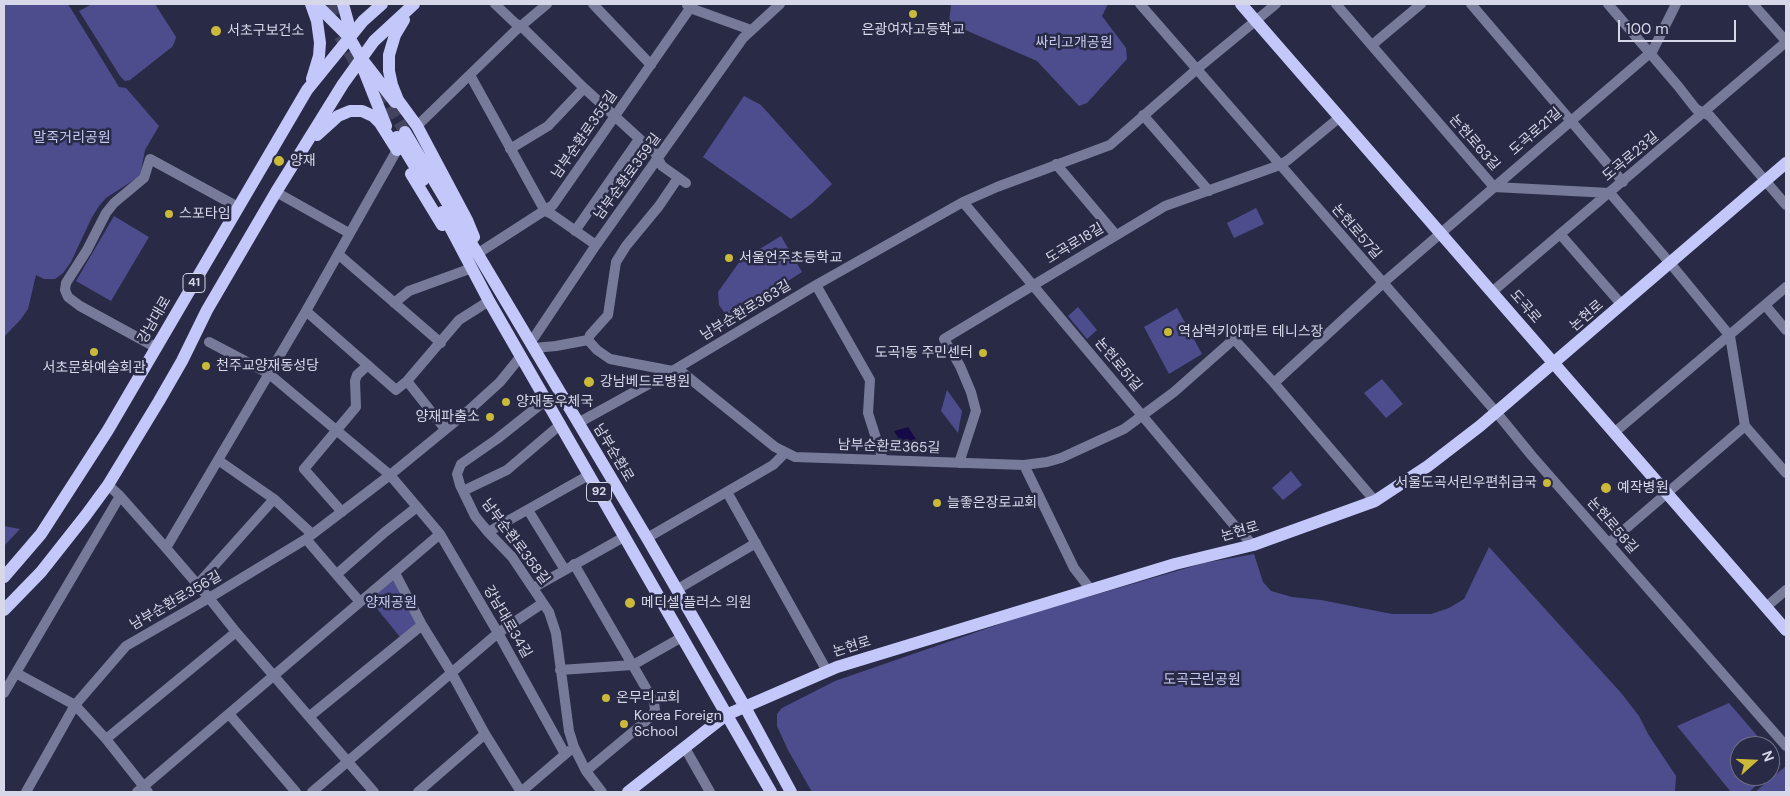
<!DOCTYPE html>
<meta charset="utf-8">
<style>
body{margin:0}
#map{position:relative;width:1790px;height:796px;overflow:hidden;background:#292a45;font-family:"DM Sans",sans-serif}
canvas{display:block}
.frame{position:absolute;inset:0;border:5px solid #d6d8e9;pointer-events:none}
.north{position:absolute;left:1730px;top:736px;width:50px;height:50px;box-sizing:border-box;background:#292a45;border:1px solid #6e7087;border-radius:50%;rotate:70deg;font-size:14px;font-weight:700;line-height:20px;text-align:center;color:#d6d8e9}
.north::after{content:'';display:block;margin:auto;width:18px;height:22px;background:#cbb939;clip-path:polygon(50% 0,100% 100%,50% 72%,0 100%)}
.scale{position:absolute;left:1618px;top:20px;width:118px;height:22px;box-sizing:border-box;border:2px solid #d6d8e9;border-top:0;padding-left:6px;font-size:15px;line-height:18px;white-space:nowrap;color:#d6d8e9;-webkit-text-stroke:4px #292a45;paint-order:stroke}
</style>
<div id="map">
<canvas width="1790" height="796"></canvas>
<div class="frame"></div>
<div class="north">N</div>
<div class="scale">100 m</div>
</div>
<script>
const ctx = document.querySelector('canvas').getContext('2d');
ctx.lineJoin = 'round';
function paint(path, color) { ctx.fillStyle = color; ctx.fill(path, 'evenodd'); }
const shape = rows => new Path2D(rows.map(r => 'M' + r).join(''));
function trace(path, color, width, dash) { ctx.strokeStyle = color; ctx.lineWidth = width; ctx.lineCap = dash ? 'butt' : 'round'; ctx.setLineDash(dash || []); ctx.stroke(path); }
function write(font, color, halo, rows, align = 'center') {
  ctx.font = font + ' "DM Sans","Noto Sans KR",sans-serif'; ctx.lineWidth = 5; ctx.setLineDash([]); ctx.textBaseline = 'middle'; ctx.strokeStyle = halo; ctx.fillStyle = color; for (const [text, x, y, turn = 0] of rows) {
    ctx.save(); ctx.translate(x, y); ctx.rotate((+turn || 0) * Math.PI / 180); ctx.textAlign = isNaN(turn) ? turn : align; if (halo) ctx.strokeText(text, 0, 0); ctx.fillText(text, 0, 0); ctx.restore();
  }
}
paint(shape([
 [4,4,68,4,119,87,126,88,159,126,145,150,140,176,106,198,99,206,91,219,71,262,63,273,55,279,44,279,36,275,28,309,21,319,4,337],
 [92,4,155,4,176,37,175,41,172,47,130,80,125,81,120,76,79,11],
 [951,4,1108,4,1102,16,1126,48,1127,59,1087,103,1079,106,1037,61,949,23],
 [744,96,761,105,832,184,811,204,791,219,703,157],
 [1256,208,1264,224,1234,238,1227,223],
 [114,216,149,237,111,301,76,281],
 [781,236,802,272,729,319,719,305,718,292,740,261],
 [1078,307,1097,330,1087,339,1068,316],
 [1177,308,1202,354,1169,374,1144,327],
 [1382,379,1403,404,1386,418,1364,393],
 [947,390,962,411,958,433,941,411],
 [1291,471,1302,485,1283,500,1272,488],
 [4,526,20,529,4,546],
 [1489,547,1622,694,1639,716,1648,734,1676,776,1675,792,812,792,788,750,777,726,777,714,782,708,835,681,1023,616,1204,563,1254,554,1263,582,1271,591,1292,597,1321,600,1392,614,1431,614,1449,608,1464,599],
 [395,578,418,623,400,637,370,600],
 [1729,703,1766,746,1740,746,1740,776,1767,776,1749,792,1731,792,1677,726],
 [1770,751,1781,764,1770,773],
 [1786,766,1786,792,1755,792]
]), '#4d4d8d');
paint(shape([
 [908,427,920,445,931,447,906,451,894,431]
]), '#150a47');
trace(shape([
 [331,4,349,34],
 [340,36,361,73],
 [381,91,405,132]
]), '#43445e', 12, [12, 6]);
trace(shape([
 [495,4,515,23,522,27,584,88,655,153,662,166,686,183],
 [593,4,651,65],
 [1140,4,1496,412,1532,456,1786,746],
 [1336,4,1494,187,1610,193,1670,263,1730,336,1745,426,1786,473],
 [1471,4,1623,182],
 [1608,4,1678,86,1696,109,1710,116,1786,205],
 [1753,4,1786,41],
 [687,5,690,8,751,30],
 [1372,45,1421,4],
 [1651,54,1676,4],
 [470,75,545,211,550,213,596,245],
 [1143,115,1209,191],
 [417,126,515,31,547,4],
 [510,149,548,126,584,88],
 [1056,164,1116,235],
 [276,192,349,233],
 [963,202,1234,525,1253,545],
 [575,231,639,139],
 [1560,234,1622,305],
 [480,252,553,205,693,4],
 [338,254,441,343],
 [816,285,870,380,868,413,883,460],
 [1492,292,1786,42],
 [394,303,409,291,472,268],
 [1765,305,1786,330],
 [306,311,396,390,407,381,459,320,489,301],
 [588,340,597,350,610,359,683,373,775,447,795,457,1024,465,1047,462,1061,458,1124,429,1174,392,1234,339,1274,383,1383,283,1650,53],
 [588,340,590,335,608,315,616,262,626,246,659,206,678,178],
 [209,342,268,373,390,475,440,534,498,633,565,754],
 [531,342,596,245,743,38,780,4],
 [157,348,80,306,68,297,65,290,66,283,87,250,106,213,114,203,144,178,150,159,238,207],
 [534,348,556,346,588,340],
 [407,381,445,429],
 [1274,383,1375,501],
 [546,400,497,439,461,464,457,474,460,485,475,516,488,532,512,557,549,612,556,633,569,731,574,747,586,771,602,792],
 [578,423,674,370,816,285,963,202,997,187,1110,145,1197,69,1276,4],
 [1615,432,1786,287],
 [218,460,274,499,312,534],
 [959,463,976,411,971,392,960,366,944,339,1165,206,1280,165,1288,160,1340,117],
 [1024,465,1074,568,1091,590],
 [108,485,120,496,166,548,209,598,236,632,374,792],
 [463,491,507,470,561,424],
 [727,492,827,671],
 [528,510,565,570],
 [342,512,304,469,356,407,355,381,357,375,368,365],
 [488,532,589,475],
 [647,538,773,465,785,453],
 [306,539,360,602],
 [1609,543,1745,426],
 [166,548,306,311,397,150],
 [574,564,654,702,655,710,652,716,586,771],
 [395,573,422,625,451,672,485,734,521,792,569,751],
 [337,574,385,532,417,507],
 [197,585,274,499],
 [533,588,624,537],
 [676,590,756,543],
 [1766,607,1786,590],
 [560,670,633,665,682,637],
 [16,673,75,705,106,739,148,792],
 [4,693,120,496],
 [229,714,296,792],
 [310,716,422,625],
 [106,739,236,632],
 [685,748,710,792],
 [26,792,75,705,126,646,209,598,306,539,390,475,467,412,500,382,521,356],
 [137,792,440,534],
 [312,792,498,633,543,603],
 [418,792,485,734]
]), '#777a98', 10);
trace(shape([
 [311,4,317,21,320,43,319,56,312,79],
 [316,4,349,37,361,58,395,102],
 [343,4,348,22,349,37],
 [1241,4,1786,630],
 [404,20,395,35,389,55,389,71,392,85,398,100,417,126,467,220,474,237],
 [363,68,386,126],
 [405,132,647,538,745,707,791,792],
 [317,135,338,116,350,111,362,111,373,116,380,123,397,150],
 [397,137,423,180],
 [411,174,442,225],
 [442,212,489,301,771,792],
 [4,577,41,534,108,430,307,90,363,21,382,4],
 [4,610,41,572,86,515,108,485,159,401,182,361,207,310,276,192,343,84,374,41,414,4],
 [628,792,726,715,837,667,1175,564,1253,545,1375,501,1428,466,1480,426,1786,163]
]), '#c3c7fa', 12);
for (const [x, y, r, color] of [
 [913,14,5,"#cbb939"],
 [216,31,6,"#cbb939"],
 [279,161,6,"#cbb939"],
 [169,214,5,"#cbb939"],
 [729,258,5,"#cbb939"],
 [1168,332,5,"#cbb939"],
 [94,352,5,"#cbb939"],
 [983,353,5,"#cbb939"],
 [206,366,5,"#cbb939"],
 [589,382,6,"#cbb939"],
 [506,402,5,"#cbb939"],
 [490,417,5,"#cbb939"],
 [1547,483,5,"#cbb939"],
 [1606,488,6,"#cbb939"],
 [937,503,5,"#cbb939"],
 [630,603,6,"#cbb939"],
 [606,698,5,"#cbb939"],
 [624,724,5,"#cbb939"]
]) { const dot = new Path2D(); dot.arc(x, y, r, 0, 2 * Math.PI); ctx.fillStyle = color; ctx.fill(dot); trace(dot, '#292a45', 2); }
for (const [x, y, w] of [
 [194,283,22],
 [599,492,25]
]) { const box = new Path2D(); box.roundRect(x - w / 2, y - 9.5, w, 19, 4); ctx.fillStyle = '#292a45'; ctx.fill(box); trace(box, '#d6d8e9', 1); }
write('bold 12px', '#d6d8e9', null, [
 ["41",194,283],
 ["92",599,492]
]);
write('14px', '#d6d8e9', '#292a45', [
 ["은광여자고등학교",913,30,"center"],
 ["서초구보건소",227,31],
 ["양재",290,161],
 ["스포타임",179,214],
 ["서울언주초등학교",739,258],
 ["역삼럭키아파트 테니스장",1178,332],
 ["도곡1동 주민센터",973,353,"right"],
 ["천주교양재동성당",216,366],
 ["서초문화예술회관",94,368,"center"],
 ["강남베드로병원",600,382],
 ["양재동우체국",516,402],
 ["양재파출소",480,417,"right"],
 ["서울도곡서린우편취급국",1537,483,"right"],
 ["예작병원",1617,488],
 ["늘좋은장로교회",947,503],
 ["메디셀 플러스 의원",641,603],
 ["온무리교회",616,698],
 ["Korea Foreign",634,716],
 ["School",634,732]
], 'left');
write('14px', '#c5c8ef', '#292a45', [
 ["싸리고개공원",1074,43],
 ["말죽거리공원",72,138],
 ["양재공원",391,603],
 ["도곡근린공원",1202,680]
]);
write('14px', '#d6d8e9', '#292a45', [
 ["도곡로21길",1536,132,-41],
 ["남부순환로355길",585,135,-55],
 ["논현로63길",1474,143,49],
 ["도곡로23길",1631,157,-40],
 ["남부순환로359길",628,177,-54],
 ["논현로57길",1356,232,49],
 ["도곡로18길",1075,244,-31],
 ["도곡로",1525,307,49],
 ["남부순환로363길",746,311,-31],
 ["논현로",1587,316,-41],
 ["강남대로",155,320,-60],
 ["논현로51길",1118,365,50],
 ["남부순환로365길",889,447,2],
 ["남부순환로",613,453,59],
 ["논현로58길",1612,526,49],
 ["논현로",1240,532,-16],
 ["남부순환로358길",515,542,53],
 ["남부순환로356길",176,601,-30],
 ["강남대로34길",507,622,60],
 ["논현로",852,647,-17]
]);
</script>
